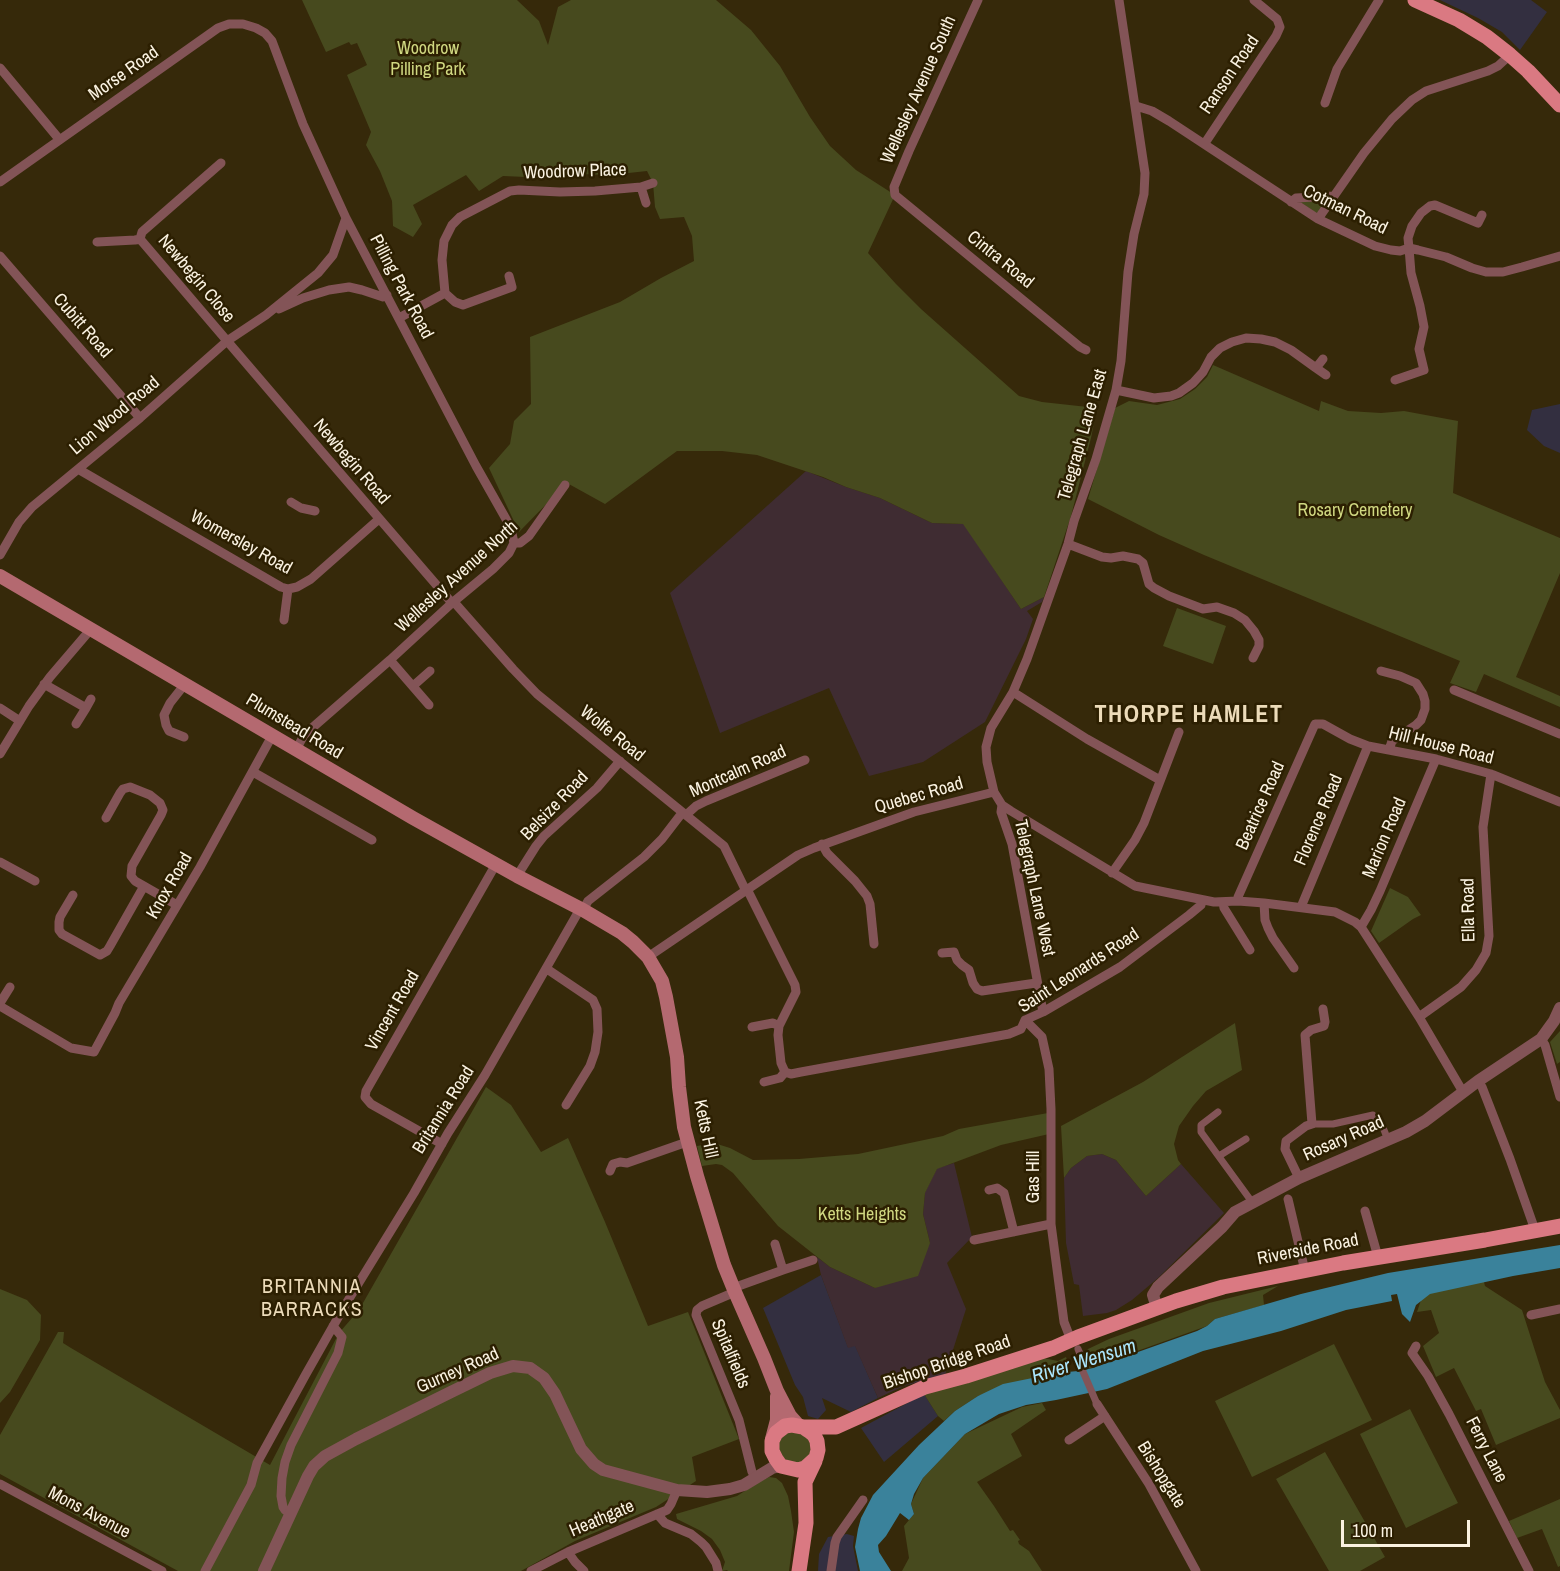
<!DOCTYPE html>
<style>
body{margin:0}
#map{position:relative;width:1560px;height:1571px;overflow:hidden;background:#36290a;font-family:"Archivo Narrow",sans-serif}
canvas{display:block}
.scale{position:absolute;left:1341px;top:1520px;width:129px;height:27px;box-sizing:border-box;border:3px solid #faf2e1;border-top:0;padding-left:8px;font-size:18px;line-height:21px;white-space:nowrap;color:#faf2e1;-webkit-text-stroke:4px #2c1f01;paint-order:stroke}
</style>
<div id="map">
<canvas width="1560" height="1571"></canvas>
<div class="scale">100 m</div>
</div>
<script>
const ctx = document.querySelector('canvas').getContext('2d');
ctx.lineJoin = 'round';
function paint(path, color) { ctx.fillStyle = color; ctx.fill(path, 'evenodd'); }
const shape = rows => new Path2D(rows.map(r => 'M' + r).join(''));
function trace(path, color, width, dash) { ctx.strokeStyle = color; ctx.lineWidth = width; ctx.lineCap = dash ? 'butt' : 'round'; ctx.setLineDash(dash || []); ctx.stroke(path); }
function write(font, color, halo, rows, align = 'center') {
  ctx.font = font + ' "Archivo Narrow",sans-serif'; ctx.lineWidth = 5; ctx.setLineDash([]); ctx.textBaseline = 'middle'; ctx.strokeStyle = halo; ctx.fillStyle = color; for (const [text, x, y, turn = 0] of rows) {
    ctx.save(); ctx.translate(x, y); ctx.rotate((+turn || 0) * Math.PI / 180); ctx.textAlign = isNaN(turn) ? turn : align; if (halo) ctx.strokeText(text, 0, 0); ctx.fillText(text, 0, 0); ctx.restore();
  }
}
paint(shape([
 [1440,0,1531,0,1547,12,1520,50,1502,32,1478,18],
 [1560,404,1560,453,1544,446,1527,430,1532,410],
 [821,1275,848,1347,855,1345,878,1398,851,1412,822,1398,826,1410,818,1419,808,1416,803,1397,795,1385,763,1308],
 [924,1394,938,1416,884,1462,861,1428],
 [847,1534,854,1536,853,1546,858,1571,818,1571,819,1554,828,1537]
]), '#332f40');
paint(shape([
 [806,471,846,487,880,498,932,523,964,524,1021,609,1044,597,1042,602,1027,611,1033,619,1026,639,985,722,923,762,869,776,829,688,720,733,670,593],
 [1102,1154,1116,1160,1146,1196,1181,1164,1224,1213,1158,1278,1132,1300,1116,1310,1107,1313,1083,1316,1079,1285,1074,1284,1066,1243,1064,1178,1071,1168,1087,1156],
 [954,1163,972,1237,947,1263,966,1309,945,1375,904,1386,878,1398,855,1346,848,1348,821,1275,817,1257,830,1267,875,1288,930,1243,923,1214,925,1192,937,1168]
]), '#3f2c32');
paint(shape([
 [302,0,517,0,539,21,548,45,558,7,571,0,716,0,751,30,780,66,810,117,830,146,856,170,895,195,868,253,896,284,921,309,1019,396,1042,402,1097,408,1091,438,1071,516,1044,597,1021,609,963,524,932,523,880,498,846,487,823,477,757,455,722,451,677,451,605,504,567,483,519,532,489,468,510,444,514,421,531,404,530,337,620,302,661,278,694,261,692,236,684,217,660,219,655,207,653,183,647,171,610,175,549,173,526,177,503,176,479,191,466,175,413,205,422,224,413,237,393,226,392,201,380,171,366,145,371,132,347,75,367,65,357,43,351,45,349,42,326,52],
 [1301,201,1325,201,1319,212,1316,213,1300,202],
 [1213,365,1319,411,1321,401,1348,411,1381,413,1404,411,1458,421,1453,493,1560,538,1560,573,1516,677,1560,696,1560,707,1484,674,1476,692,1450,683,1460,661,1204,555,1159,535,1088,499,1115,408,1129,401,1157,405,1180,399,1195,389,1207,377],
 [1177,608,1226,626,1213,664,1163,646],
 [1390,888,1408,897,1421,915,1413,919,1379,943,1371,931],
 [1235,1023,1242,1070,1206,1091,1193,1106,1179,1126,1174,1144,1178,1160,1181,1164,1146,1196,1116,1160,1102,1154,1087,1156,1071,1168,1064,1178,1061,1126,1143,1082],
 [1560,1031,1560,1062,1557,1064,1550,1042],
 [486,1087,511,1105,541,1152,568,1138,605,1222,648,1326,688,1312,739,1439,692,1457,696,1481,656,1507,575,1541,521,1571,178,1571,0,1474,0,1435,58,1332,64,1332,63,1343,71,1348,270,1465,339,1333,359,1310],
 [1048,1113,1049,1134,1001,1145,937,1169,925,1193,923,1214,930,1243,918,1276,875,1288,830,1267,778,1226,733,1173,722,1165,716,1164,702,1166,697,1146,714,1143,730,1148,753,1160,799,1159,858,1154,943,1136,959,1129],
 [1482,1274,1485,1286,1522,1310,1545,1382,1560,1410,1560,1418,1496,1445,1481,1409,1476,1411,1454,1368,1436,1377,1423,1346,1439,1333,1431,1310,1417,1312,1423,1294],
 [1278,1286,1263,1295,1264,1305,1215,1319,1207,1326,1087,1369,1083,1355,1088,1349,1109,1339,1209,1303],
 [0,1289,27,1300,41,1315,40,1340,10,1392,0,1403],
 [1334,1344,1372,1420,1252,1477,1215,1401],
 [1066,1357,1071,1372,1056,1373,978,1396,955,1411,944,1421,938,1416,924,1394,1043,1358,1058,1361],
 [1042,1403,1046,1410,1011,1434,1022,1456,977,1482,994,1506,1010,1531,1013,1530,1020,1540,1018,1541,1019,1544,1029,1551,1042,1571,902,1571,909,1558,904,1526,914,1514,911,1504,923,1478,965,1434,1022,1407],
 [1410,1409,1458,1503,1406,1528,1360,1434],
 [788,1432,796,1432,807,1437,811,1443,810,1455,800,1463,793,1463,785,1459,779,1452,779,1440],
 [1325,1452,1385,1557,1360,1571,1329,1571,1276,1479],
 [769,1477,776,1478,782,1483,788,1496,791,1511,794,1532,789,1571,728,1571,727,1570,722,1571,725,1562,720,1550,712,1539,701,1531,677,1519,676,1514,737,1496,759,1482],
 [1560,1499,1560,1566,1558,1567,1542,1529,1517,1538,1509,1521]
]), '#474a1e');
paint(shape([
 [1560,1245,1560,1268,1513,1276,1430,1294,1416,1305,1410,1322,1402,1314,1397,1294,1391,1295,1392,1301,1346,1310,1281,1331,1203,1351,1107,1389,1056,1400,1026,1405,999,1414,965,1434,923,1478,914,1494,911,1504,914,1514,909,1520,900,1513,886,1536,878,1545,879,1552,891,1571,860,1571,855,1547,858,1529,861,1518,873,1495,919,1445,955,1411,978,1396,1003,1384,1057,1373,1078,1371,1093,1368,1197,1331,1207,1326,1215,1319,1301,1294,1388,1273]
]), '#3a829b');
trace(shape([
 [1218,1112,1201,1125,1201,1132,1252,1202],
 [1312,1124,1333,1124,1373,1115,1382,1125,1386,1135,1389,1138],
 [1219,1156,1246,1139],
 [1078,1349,1081,1356,1081,1367,1097,1404]
]), '#835457', 7);
trace(shape([
 [978,0,909,151,894,187,895,195,1080,347,1086,350],
 [1119,0,1145,173,1144,194,1134,234,1128,272,1121,361,1116,390,1096,459,1074,521,1068,544,1027,659,1013,692,991,728,986,747,987,762,994,792,1002,805,1011,811,1135,886,1214,902,1238,901,1264,903,1335,912,1355,922,1361,927,1372,944,1419,1017,1463,1092],
 [0,68,59,139],
 [1325,103,1337,69,1379,0],
 [1136,106,1152,111,1169,121,1318,219,1375,246,1391,250,1400,251,1409,248,1418,250,1446,257,1472,268,1486,272,1503,272,1522,267,1560,256],
 [1205,143,1276,36,1280,27,1277,19,1254,0],
 [221,163,142,232,140,239,322,452,452,603],
 [0,182,218,28,229,24,243,24,256,28,265,33,272,41,275,49,303,124,346,218,476,466,506,519,511,529,514,543],
 [641,187,646,203],
 [1291,202,1296,198,1333,196],
 [1318,219,1364,153,1392,119,1412,100,1426,91,1488,71,1498,66,1510,55],
 [97,242,135,240,140,239],
 [0,256,140,418],
 [445,293,455,302,463,305,512,287,509,276],
 [279,309,303,298,329,290,349,287,362,290,383,297,387,295],
 [399,318,445,293,442,260,444,241,452,225,460,217,510,191,519,190,560,192,595,191,641,187,653,183],
 [1316,368,1326,375],
 [1395,380,1424,370,1419,349,1424,327,1420,306,1411,273,1409,248,1408,238,1412,226,1421,213,1430,206,1435,205,1478,223,1482,215],
 [1116,390,1154,398,1171,396,1179,393,1193,383,1203,372,1211,357,1220,348,1232,342,1246,338,1261,339,1275,342,1291,350,1316,368,1323,359],
 [78,469,281,587,288,589,297,587,311,579,379,519],
 [291,502,301,508,315,511],
 [514,543,520,543,529,536,565,485],
 [1068,544,1102,557,1111,558,1123,556,1138,559,1143,563,1149,584,1154,588,1169,596,1203,609,1217,607,1234,613,1245,620,1254,631,1259,640,1259,646,1253,658],
 [0,555,19,522,32,507,140,418,227,341,266,315,318,273,333,255,346,218],
 [454,602,513,669,537,694,724,846,744,887,749,893,795,985,796,992,779,1026,778,1035,781,1063,785,1072,791,1074,801,1072,1009,1034,1021,1029,1025,1020,1043,1012,1120,967,1189,915,1201,905,1202,900],
 [284,620,288,589],
 [390,660,429,705],
 [1381,671,1400,676,1416,683,1423,694,1425,701,1425,709,1421,720,1416,725,1392,741,1389,750],
 [44,684,86,708,91,699],
 [413,686,430,671],
 [1454,690,1560,734],
 [1013,692,1087,739,1160,780],
 [0,708,20,721],
 [76,724,86,708],
 [184,737,169,731,166,725,164,715,170,703,185,684],
 [296,750,304,735,390,660,452,603,493,569,509,553,514,543],
 [0,754,29,706,50,677,91,629],
 [253,772,372,840],
 [1002,805,1001,812,1012,844,1043,1012],
 [686,815,696,806,706,801,805,760],
 [106,818,120,793,123,789,130,787,150,795,160,803,163,810,161,815,132,866,131,876,135,881,177,905],
 [822,844,827,853,855,881,867,896,870,904,874,944],
 [0,862,35,881],
 [1112,873,1135,840,1144,823,1179,732],
 [517,876,536,846,544,836,597,788,620,761],
 [73,895,60,917,59,922,59,930,62,934,100,955,107,951,110,946,144,886],
 [1238,901,1238,897,1315,724,1323,724,1350,739,1368,746,1436,759,1491,774,1560,802],
 [1223,902,1224,908,1250,950],
 [1264,903,1265,920,1268,928,1273,938,1294,968],
 [1301,907,1368,746],
 [583,910,588,901,644,857,662,839,682,813],
 [1361,927,1371,910,1380,891,1436,759],
 [942,953,954,952,957,960,962,965,969,970,973,983,977,989,982,991,1036,983],
 [648,957,798,855,814,848,914,812,994,792],
 [547,969,593,1000,597,1009,598,1032,595,1052,590,1066,566,1105],
 [0,1003,10,987],
 [0,1006,71,1048,94,1052,115,1013,119,1003,200,867,272,736],
 [1419,1017,1461,987,1476,970,1486,953,1489,936,1483,827,1491,774],
 [1025,1020,1042,1037,1049,1069,1051,1109,1051,1224,1064,1322,1071,1340],
 [752,1027,773,1023,779,1026],
 [1541,1039,1545,1045,1560,1097],
 [1478,1081,1482,1087,1510,1159,1535,1230],
 [764,1082,780,1078,785,1072],
 [442,1144,371,1104,365,1097,366,1091,496,864],
 [610,1171,613,1164,620,1162,627,1163,687,1142],
 [1299,1178,1285,1149,1286,1141,1306,1126,1312,1124,1305,1035,1311,1030,1324,1026,1325,1022,1323,1009],
 [989,1190,997,1188,1004,1193,1014,1232],
 [1288,1199,1305,1271],
 [1365,1211,1378,1257],
 [974,1240,1051,1224],
 [783,1270,813,1260],
 [733,1288,783,1270,775,1244],
 [735,1292,702,1306,697,1310,696,1315,739,1420,752,1472],
 [1531,1315,1560,1309],
 [1416,1346,1412,1353,1428,1376,1449,1414,1529,1571],
 [1097,1404,1149,1484,1196,1571],
 [1069,1440,1105,1416],
 [0,1484,162,1571],
 [291,1514,285,1510,283,1507,281,1496,282,1478,285,1462,291,1445,338,1353,342,1337,333,1326],
 [657,1514,665,1523,691,1534,701,1542,706,1547,716,1563,718,1571],
 [568,1552,575,1562,584,1571],
 [205,1571,251,1485,257,1463,306,1374,344,1307,414,1193,448,1133,485,1075,580,909],
 [531,1571,568,1552,667,1510,671,1504,677,1490],
 [831,1571,835,1543,837,1537,863,1500]
]), '#835457', 9);
trace(shape([
 [1157,1308,1153,1295,1158,1287,1222,1227,1235,1212,1299,1178,1406,1132,1425,1121,1478,1081,1541,1039,1554,1021,1560,1008],
 [264,1571,308,1476,314,1466,325,1456,356,1439,451,1392,490,1373,513,1366,530,1368,544,1378,555,1394,581,1449,594,1464,603,1470,677,1490,707,1492,730,1489,744,1485,772,1468,781,1466]
]), '#835457', 12);
trace(shape([
 [0,576,413,818,517,876,583,910,622,933,633,942,648,957,662,981,666,997,677,1057,679,1087,684,1127,697,1176,724,1265,735,1292,764,1358,777,1391,790,1416,799,1426],
 [772,1439,777,1420,777,1396]
]), '#b46970', 14);
trace(shape([
 [1415,0,1459,20,1487,37,1510,55,1528,71,1560,105],
 [792,1425,803,1427,809,1431,814,1435,817,1441,818,1450,816,1458,805,1468,798,1470,781,1466,776,1459,772,1451,772,1441,776,1433,785,1426,792,1425],
 [803,1427,836,1427,925,1387,966,1376,1053,1348,1078,1337,1176,1301,1223,1287,1343,1263,1485,1240,1560,1226],
 [799,1571,806,1523,805,1482,815,1461]
]), '#da7982', 15);
write('18px', '#d0d881', '#2c1f01', [
 ["Woodrow",428,49],
 ["Pilling Park",428,70],
 ["Rosary Cemetery",1355,511],
 ["Ketts Heights",862,1215]
]);
write('18px', '#faf2e1', '#2c1f01', [
 ["Morse Road",124,74,-35],
 ["Ranson Road",1230,75,-56],
 ["Wellesley Avenue South",919,90,-66],
 ["Woodrow Place",575,172,-2],
 ["Cotman Road",1345,210,26],
 ["Cintra Road",1000,260,39],
 ["Newbegin Close",196,279,50],
 ["Pilling Park Road",401,287,62],
 ["Cubitt Road",82,326,49],
 ["Lion Wood Road",115,416,-40],
 ["Telegraph Lane East",1083,435,-74],
 ["Newbegin Road",351,462,49],
 ["Womersley Road",241,543,29],
 ["Wellesley Avenue North",457,577,-42],
 ["Plumstead Road",294,727,31],
 ["Wolfe Road",612,734,39],
 ["Hill House Road",1441,746,14],
 ["Montcalm Road",738,772,-24],
 ["Quebec Road",919,796,-16],
 ["Belsize Road",555,806,-46],
 ["Beatrice Road",1261,806,-66],
 ["Florence Road",1319,820,-67],
 ["Marion Road",1385,838,-67],
 ["Knox Road",170,886,-60],
 ["Telegraph Lane West",1034,888,78],
 ["Ella Road",1469,910,-91],
 ["Saint Leonards Road",1079,971,-33],
 ["Vincent Road",393,1011,-60],
 ["Britannia Road",444,1110,-58],
 ["Ketts Hill",705,1129,78],
 ["Rosary Road",1344,1139,-24],
 ["Gas Hill",1034,1177,-90],
 ["Riverside Road",1308,1250,-11],
 ["Spitalfields",730,1354,67],
 ["Bishop Bridge Road",947,1363,-19],
 ["Gurney Road",458,1371,-24],
 ["Ferry Lane",1486,1450,63],
 ["Bishopgate",1161,1475,58],
 ["Mons Avenue",89,1513,28],
 ["Heathgate",602,1519,-23]
]);
ctx.letterSpacing = '1.5px';
write('20px', '#ecdbb9', '#2c1f01', [
 ["BRITANNIA",312,1288],
 ["BARRACKS",312,1311]
]);
ctx.letterSpacing = '0px';
write('italic 20px', '#ace7fd', '#2c1f01', [
 ["River Wensum",1084,1362,-17]
]);
ctx.letterSpacing = '1.5px';
write('bold 24px', '#ecdbb9', '#2c1f01', [
 ["THORPE HAMLET",1189,716]
]);
ctx.letterSpacing = '0px';
</script>
